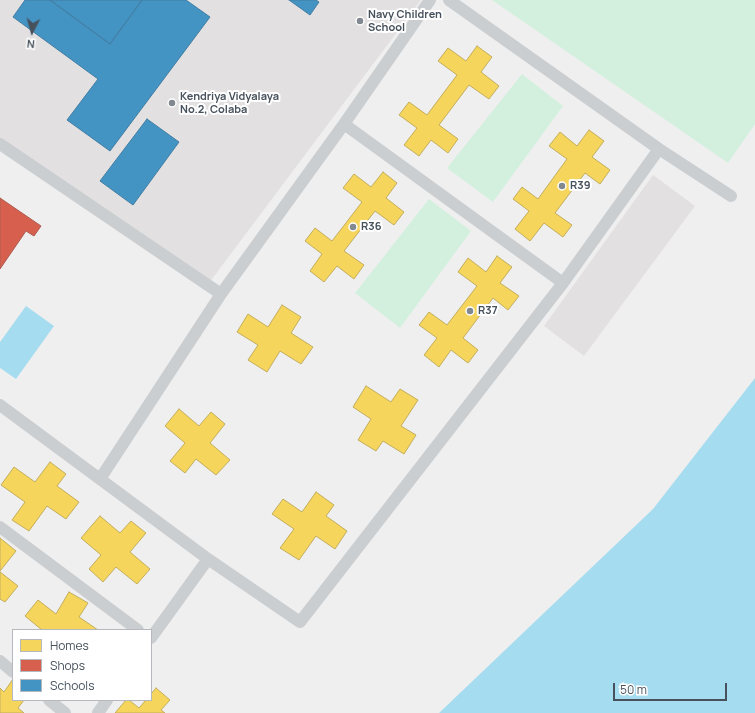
<!DOCTYPE html>
<style>
body{margin:0}
#map{position:relative;width:755px;height:713px;overflow:hidden;background:#f0efef;font-family:Manrope,sans-serif}
canvas{display:block}
.legend{position:absolute;left:12px;top:629px;width:140px;height:72px;box-sizing:border-box;background:#fff;border:1px solid #b5b9be;margin:0;padding:5px 7px;list-style:none;font-size:12px;color:#46515c}
.legend li{display:flex;align-items:center;gap:8px;height:20px}
.legend b{width:20px;border:1px solid #b5b9be}
.north{position:absolute;left:12px;top:12px;width:40px;height:40px;-webkit-text-stroke:3px #fff;paint-order:stroke;rotate:186deg;font-size:11px;font-weight:700;line-height:16px;text-align:center;color:#46515c}
.north::after{content:'';display:block;margin:auto;width:14px;height:18px;background:#46515c;clip-path:polygon(50% 0,100% 100%,50% 72%,0 100%)}
.scale{position:absolute;left:613px;top:683px;width:114px;height:18px;box-sizing:border-box;border:2px solid #46515c;border-top:0;padding-left:5px;font-size:12px;line-height:14px;white-space:nowrap;color:#46515c;-webkit-text-stroke:3px #fff;paint-order:stroke}
</style>
<div id="map">
<canvas width="755" height="713"></canvas>
<ul class="legend">
<li><b style="height:11px;background:#f6d55c"></b>Homes</li>
<li><b style="height:11px;background:#d6604d"></b>Shops</li>
<li><b style="height:11px;background:#4393c3"></b>Schools</li>
</ul>
<div class="north">N</div>
<div class="scale">50 m</div>
</div>
<script>
const ctx = document.querySelector('canvas').getContext('2d');
ctx.lineJoin = 'round';
function paint(path, color) { ctx.fillStyle = color; ctx.fill(path, 'evenodd'); }
const shape = rows => new Path2D(rows.map(r => 'M' + r).join(''));
function trace(path, color, width, dash) { ctx.strokeStyle = color; ctx.lineWidth = width; ctx.lineCap = dash ? 'butt' : 'round'; ctx.setLineDash(dash || []); ctx.stroke(path); }
function write(font, color, halo, rows, align = 'center') {
  ctx.font = font + ' Manrope,sans-serif'; ctx.lineWidth = 4; ctx.setLineDash([]); ctx.textBaseline = 'middle'; ctx.strokeStyle = halo; ctx.fillStyle = color; for (const [text, x, y, turn = 0] of rows) {
    ctx.save(); ctx.translate(x, y); ctx.rotate((+turn || 0) * Math.PI / 180); ctx.textAlign = isNaN(turn) ? turn : align; if (halo) ctx.strokeText(text, 0, 0); ctx.fillText(text, 0, 0); ctx.restore();
  }
}
paint(shape([
 [0,0,421,0,206,287,0,144],
 [653,175,695,206,584,356,544,326]
]), '#e2e0e1');
paint(shape([
 [492,0,755,0,755,124,728,163],
 [522,74,563,106,493,202,447,168],
 [429,199,471,231,400,328,355,293]
]), '#d3f0df');
paint(shape([
 [26,306,54,326,16,379,0,368,0,342],
 [755,378,755,713,439,713,653,509]
]), '#a6dcef');
const homes = shape([
 [477,46,492,57,481,72,499,86,489,99,469,85,439,125,458,139,448,153,431,140,419,156,404,145,417,128,399,115,409,102,427,115,457,75,438,61,448,48,466,61,477,46],
 [589,130,604,141,592,157,610,170,600,184,585,173,555,213,572,225,563,237,544,223,530,241,515,229,529,211,513,199,522,187,538,199,567,159,549,146,560,132,577,146,589,130],
 [383,172,397,183,386,198,404,212,394,225,375,211,344,251,364,265,354,279,337,266,324,282,310,271,322,254,305,241,315,228,332,241,362,202,343,188,354,174,371,187,383,172],
 [497,256,512,267,500,283,519,296,508,310,493,298,463,338,478,350,468,363,451,350,439,367,424,355,437,338,419,325,429,312,447,325,477,286,458,272,468,258,486,272,497,256],
 [282,305,301,317,291,333,313,347,301,364,280,351,267,372,248,360,258,345,237,332,248,314,268,327,282,305],
 [366,386,391,402,400,389,418,400,401,426,416,435,404,454,383,441,376,451,358,440,371,419,353,407,366,386],
 [179,409,199,426,211,412,225,424,210,443,230,460,216,475,196,459,185,473,170,461,185,443,165,426,179,409],
 [50,462,66,474,57,486,79,502,66,519,47,506,29,531,12,520,25,502,1,485,14,467,35,482,50,462],
 [316,492,334,505,326,516,347,531,335,549,316,536,299,560,280,548,294,529,272,514,283,499,302,512,316,492],
 [100,516,120,533,131,521,146,533,130,552,150,569,137,584,116,567,103,582,89,569,101,555,81,538,100,516],
 [0,538,16,551,0,571,0,538],
 [0,572,18,586,5,602,0,599,0,572],
 [69,592,88,603,79,617,98,630,42,630,25,616,38,600,56,614,69,592],
 [13,679,13,700,24,700,18,708,24,713,0,713,0,688,4,692,13,679],
 [156,688,170,700,161,710,165,713,115,713,126,700,129,700,139,708,146,700,151,700,151,694,156,688]
]);
paint(homes, '#f6d55c');
trace(homes, '#c1ad5c', 1);
const shops = shape([
 [0,198,41,226,34,236,26,231,0,269,0,198]
]);
paint(shops, '#d6604d');
trace(shops, '#ab5c52', 1);
const schools = shape([
 [25,0,50,0,110,44,142,0,186,0,210,17,110,151,67,120,98,79,13,17,25,0],
 [50,0,142,0,110,44,50,0],
 [289,0,316,0,319,2,310,15,289,0],
 [147,119,179,142,133,205,100,181,147,119]
]);
paint(schools, '#4393c3');
trace(schools, '#447fa4', 1);
trace(shape([
 [449,0,659,149,731,196],
 [344,124,563,283],
 [0,144,221,294],
 [0,405,208,559,300,622,563,283,659,149],
 [100,479,221,294,344,124,430,0],
 [0,527,138,630],
 [151,638,208,559],
 [0,661,13,672],
 [49,700,65,713],
 [98,713,107,700]
]), '#cbced0', 12);
for (const [x, y, r, color] of [
 [360,21,4,"#82888f"],
 [172,103,4,"#82888f"],
 [562,186,4,"#82888f"],
 [353,227,4,"#82888f"],
 [470,311,4,"#82888f"]
]) { const dot = new Path2D(); dot.arc(x, y, r, 0, 2 * Math.PI); ctx.fillStyle = color; ctx.fill(dot); trace(dot, '#fff', 1.5); }
write('bold 11px', '#46515c', '#fff', [
 ["Navy Children",368,15],
 ["School",368,28],
 ["Kendriya Vidyalaya",180,97],
 ["No.2, Colaba",180,110],
 ["R39",570,186],
 ["R36",361,227],
 ["R37",478,311]
], 'left');
</script>
